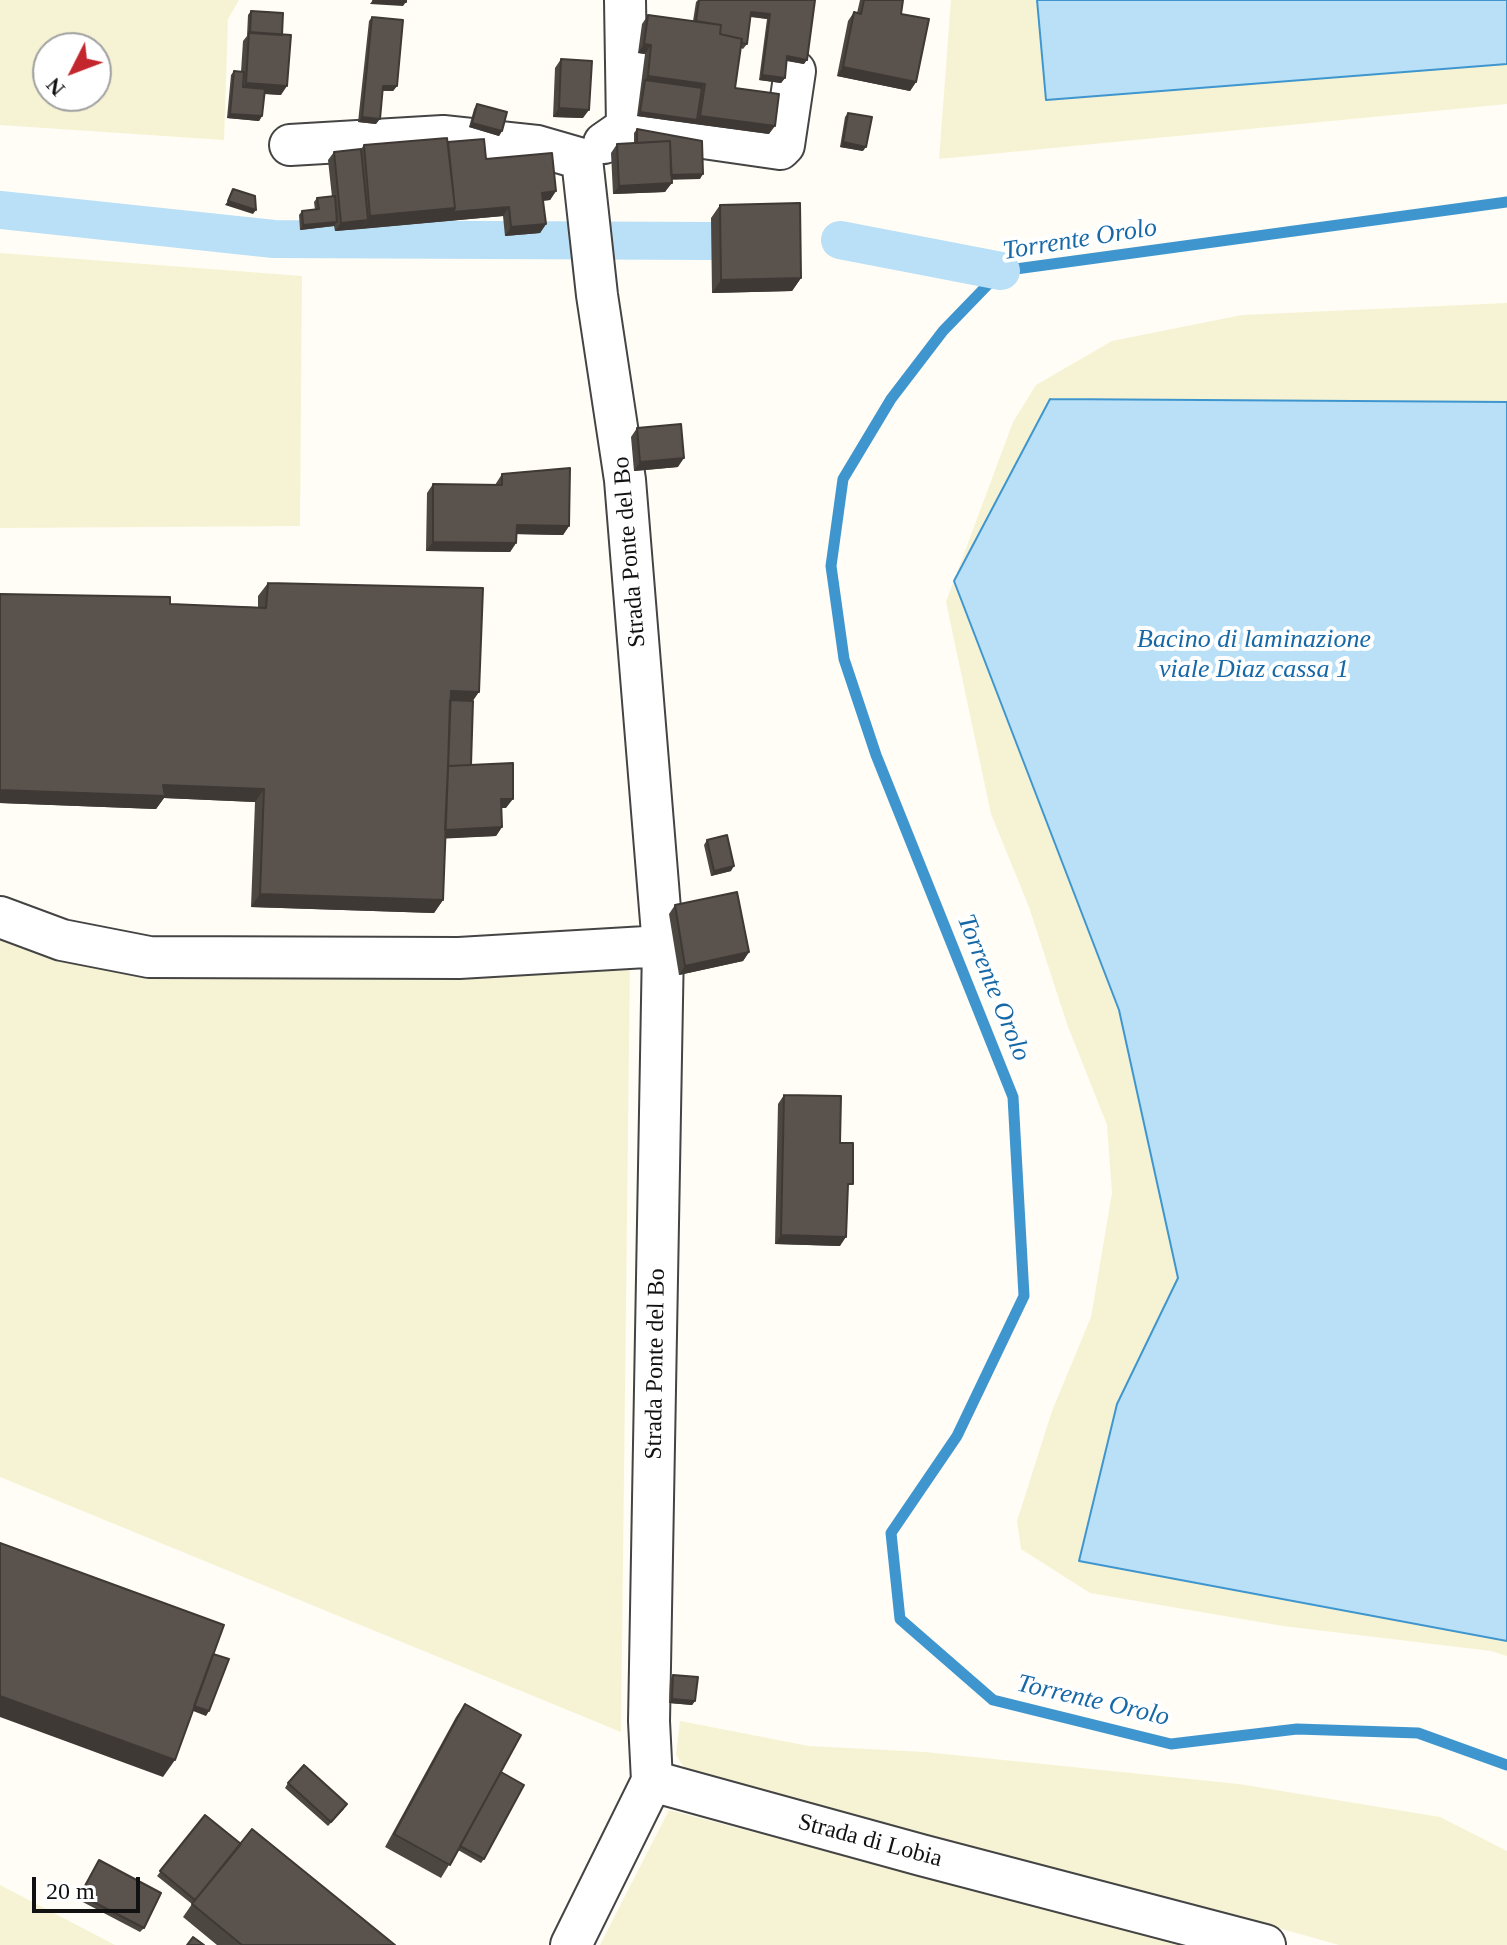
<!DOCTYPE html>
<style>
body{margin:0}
#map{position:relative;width:1507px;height:1945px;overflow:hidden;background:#fffdf5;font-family:"Times New Roman",serif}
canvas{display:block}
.north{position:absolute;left:32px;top:32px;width:80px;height:80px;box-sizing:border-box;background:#fff;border:2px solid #a0a0a0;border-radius:50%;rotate:228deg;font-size:22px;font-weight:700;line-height:32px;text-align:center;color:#111}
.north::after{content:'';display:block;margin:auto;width:28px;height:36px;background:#c4262e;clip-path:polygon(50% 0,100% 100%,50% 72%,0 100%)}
.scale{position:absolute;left:32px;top:1877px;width:108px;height:36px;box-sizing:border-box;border:4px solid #111;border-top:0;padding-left:10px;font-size:24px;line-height:28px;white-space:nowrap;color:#111;-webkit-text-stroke:6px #fff;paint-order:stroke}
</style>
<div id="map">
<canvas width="1507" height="1945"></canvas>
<div class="north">N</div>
<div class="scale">20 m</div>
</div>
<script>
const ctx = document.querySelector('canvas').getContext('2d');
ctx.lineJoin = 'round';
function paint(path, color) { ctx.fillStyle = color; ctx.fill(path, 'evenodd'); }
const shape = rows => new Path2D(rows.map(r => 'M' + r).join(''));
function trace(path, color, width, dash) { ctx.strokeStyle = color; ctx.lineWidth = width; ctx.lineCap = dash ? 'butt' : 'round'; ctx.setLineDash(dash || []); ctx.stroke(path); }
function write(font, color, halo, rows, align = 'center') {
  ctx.font = font + ' "Times New Roman",serif'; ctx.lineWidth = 8; ctx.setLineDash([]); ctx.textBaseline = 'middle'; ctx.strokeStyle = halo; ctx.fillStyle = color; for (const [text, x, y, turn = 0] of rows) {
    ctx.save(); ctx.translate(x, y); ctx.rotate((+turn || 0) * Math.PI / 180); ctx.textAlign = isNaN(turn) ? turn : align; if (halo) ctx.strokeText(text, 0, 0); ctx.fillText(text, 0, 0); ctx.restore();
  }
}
paint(shape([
 [0,0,239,0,228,19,224,140,0,125],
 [48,48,96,48,96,96,48,96],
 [951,0,1507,0,1507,104,939,159],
 [0,253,302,276,300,526,0,528],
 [1507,303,1507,1656,1491,1651,1283,1626,1090,1593,1021,1549,1017,1521,1052,1411,1091,1317,1112,1193,1107,1125,1067,1024,1029,907,991,814,946,602,1013,422,1036,385,1112,341,1242,315],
 [0,924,115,971,630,961,621,1732,0,1477],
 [680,1721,809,1746,925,1752,1239,1784,1440,1817,1507,1851,1507,1945,1339,1945,1211,1909,688,1774,676,1755],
 [669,1810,1187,1945,600,1945],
 [0,1885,115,1945,0,1945]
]), '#f6f3d4');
const water = shape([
 [1037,0,1507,0,1507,64,1046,100,1037,0],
 [1050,399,1507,402,1507,1641,1079,1561,1117,1404,1178,1278,1119,1010,954,581,1050,399]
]);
paint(water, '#b9e0f7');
trace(water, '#3f96cf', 2);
trace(shape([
 [1507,202,1001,271,943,331,891,399,843,479,831,566,844,659,876,755,1013,1097,1024,1296,957,1436,891,1533,900,1619,993,1700,1171,1744,1297,1729,1418,1733,1507,1765]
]), '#3f96cf', 11);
trace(shape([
 [0,210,274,239,711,241],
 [840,240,1001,271]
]), '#b9e0f7', 38);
const minor = shape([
 [627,127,780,149,784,145,795,71],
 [604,143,627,127,625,0],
 [290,145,443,136,537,146,582,159],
 [582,159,597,295,625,480,663,946,649,1721,652,1781],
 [0,917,62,940,149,957,459,958,663,946],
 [571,1945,652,1781,921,1855,1265,1945]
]);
trace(minor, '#444', 44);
trace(minor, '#fff', 40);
paint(shape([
 [698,0,815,0,804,64,786,61,785,78,781,83,759,80,767,19,750,17,747,44,743,49,741,48,735,88,769,134,637,116,645,54,638,53,642,24,648,15,693,21,696,2],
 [860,0,903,0,901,14,916,82,910,91,837,76,848,21,854,12,857,13],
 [251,11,281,95,264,94,262,116,259,121,227,118,231,75,234,71,241,72,243,41,247,36,248,15],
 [372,17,397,86,393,91,383,91,376,124,358,122,369,21],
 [561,59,583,118,553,117,555,68],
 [477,104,502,131,499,136,469,127,474,109],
 [848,113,863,151,840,147,845,117],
 [637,129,700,179,671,179,665,192,613,194,611,153,617,144,634,143,634,133],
 [448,142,556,191,550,200,543,201,546,224,540,233,505,236,503,216,335,231,334,226,300,230,299,215,302,211,315,210,314,202,317,198,332,197,328,160,334,152,361,149,364,145],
 [720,205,801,278,792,291,712,293,711,218],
 [637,428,678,467,634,471,631,437],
 [502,474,569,526,563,535,516,534,516,543,510,552,426,551,427,493,433,484,495,485],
 [268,583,473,701,471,765,506,808,501,808,502,827,496,836,445,838,443,900,434,913,251,907,255,802,164,798,156,809,0,803,0,594,170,604,258,607,258,596],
 [707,840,731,871,711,876,704,845],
 [675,905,749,952,743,961,679,975,669,914],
 [784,1095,840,1143,848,1191,840,1246,775,1244,778,1104],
 [673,1675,695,1701,692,1705,669,1703,670,1679],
 [465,1704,501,1772,484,1859,481,1863,458,1850,441,1878,385,1847,456,1717],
 [288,1783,344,1809,328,1826,285,1788],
 [205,1815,241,1844,395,1945,217,1945,183,1917,192,1904,157,1876],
 [99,1860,144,1928,140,1932,77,1899]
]), '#4d4742');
paint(shape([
 [373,0,406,2,403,6,370,4],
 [751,12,770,14,767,19,748,16],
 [644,44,651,45,645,54,638,53],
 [787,56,807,60,804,64,784,60],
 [843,67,916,82,910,91,837,76],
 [762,75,785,78,781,83,759,80],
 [648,76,705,84,699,92,645,80],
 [246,83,287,86,281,95,240,92],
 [383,86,397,86,393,91,380,90],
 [559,108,589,110,583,118,553,117],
 [640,112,697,120,694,124,637,116],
 [230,114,262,116,259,121,227,118],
 [700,116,775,126,769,134,694,124],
 [362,117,380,119,376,124,358,122],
 [472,123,502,131,499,136,469,127],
 [843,142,866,147,863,151,840,147],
 [703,174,700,179,665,180,668,175],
 [672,183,665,192,613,194,619,186],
 [556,191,550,200,536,201,542,193],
 [228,201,256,210,253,214,225,205],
 [509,207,503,216,361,229,370,216,455,208],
 [368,220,361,229,335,231,341,223],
 [337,222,334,226,300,230,303,225],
 [546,224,540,233,505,236,511,227],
 [801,278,792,291,712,293,721,280],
 [684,458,678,467,634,471,640,462],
 [517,525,569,526,563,535,511,534],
 [433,542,516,543,510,552,426,551],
 [451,691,479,692,470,705,445,704],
 [163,785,264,789,255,802,164,798,156,809,0,803,0,790],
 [501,799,513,799,506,808,495,808],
 [502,827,496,836,437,839,443,830],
 [734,866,731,871,711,876,714,871],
 [260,894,443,900,434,913,251,907],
 [749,952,743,961,679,975,685,966],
 [781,1235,846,1237,840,1246,775,1244],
 [0,1696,175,1760,163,1777,0,1717],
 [672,1699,695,1701,692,1705,669,1703],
 [191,1705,209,1711,206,1716,188,1709]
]), '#3f3936');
const building = shape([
 [373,0,406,0,406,2,373,0],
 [699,0,815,0,807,60,787,56,785,78,762,75,770,14,751,12,747,44,741,43,742,39,720,34,721,25,696,21,699,0],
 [864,0,903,0,901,14,929,19,916,82,843,67,854,12,861,14,864,0],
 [251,11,283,13,282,35,250,33,251,11],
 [648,15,721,25,720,34,742,39,735,88,779,94,775,126,700,116,705,84,648,76,651,45,644,44,648,15],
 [372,17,403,20,397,86,383,86,380,119,362,117,372,17],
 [249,32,291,35,287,86,246,83,249,32],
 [561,59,592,61,589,110,559,108,561,59],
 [234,71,244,72,243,87,265,89,262,116,230,114,234,71],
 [645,80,702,88,697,120,640,112,645,80],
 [477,104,507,112,502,131,472,123,477,104],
 [848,113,872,117,866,147,843,142,848,113],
 [637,129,702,141,703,174,671,175,670,141,637,143,637,129],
 [447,138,455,208,370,216,364,145,447,138],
 [484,139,486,159,552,153,556,191,542,193,546,224,511,227,509,207,453,212,455,208,448,142,484,139],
 [670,141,672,183,619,186,617,144,670,141],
 [361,149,368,220,341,223,334,152,361,149],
 [233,189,255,196,256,210,228,201,233,189],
 [335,196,337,222,303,225,302,211,319,209,317,198,335,196],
 [800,203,801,278,721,280,720,205,800,203],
 [681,424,684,458,640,462,637,428,681,424],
 [570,468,569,526,517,525,516,543,433,542,433,484,502,485,502,474,570,468],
 [268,583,483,588,479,692,451,691,443,900,260,894,264,789,163,785,165,796,0,790,0,594,170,597,170,604,266,608,268,583],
 [450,700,473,701,471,765,448,766,450,700],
 [513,763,513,799,501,799,502,827,445,830,448,766,513,763],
 [727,835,734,866,714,871,707,840,727,835],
 [737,892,749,952,685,966,675,905,737,892],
 [784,1095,841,1096,840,1143,853,1143,853,1184,848,1184,846,1237,781,1235,784,1095],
 [0,1543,224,1625,175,1760,0,1696,0,1543],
 [213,1654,229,1659,209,1711,194,1706,213,1654],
 [673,1675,698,1677,695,1701,672,1699,673,1675],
 [465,1704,521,1735,450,1865,394,1834,465,1704],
 [304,1765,347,1804,331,1822,288,1783,304,1765],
 [501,1772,524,1785,484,1859,460,1846,501,1772],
 [205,1815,241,1844,195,1900,160,1871,205,1815],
 [252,1829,395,1945,242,1945,192,1904,252,1829],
 [99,1860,161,1893,144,1928,80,1895,99,1860],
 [193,1937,204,1945,187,1945,193,1937]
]);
paint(building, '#5a524d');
trace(building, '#3f3936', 2);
write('24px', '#111', '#fff', [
 ["Strada Ponte del Bo",630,552,-95],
 ["Strada Ponte del Bo",656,1364,-89],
 ["Strada di Lobia",870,1841,15]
]);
write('italic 26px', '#1768a6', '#fff', [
 ["Torrente Orolo",1080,240,-9],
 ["Bacino di laminazione",1254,640],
 ["viale Diaz cassa 1",1254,670],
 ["Torrente Orolo",993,988,68],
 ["Torrente Orolo",1093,1701,13]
]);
</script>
